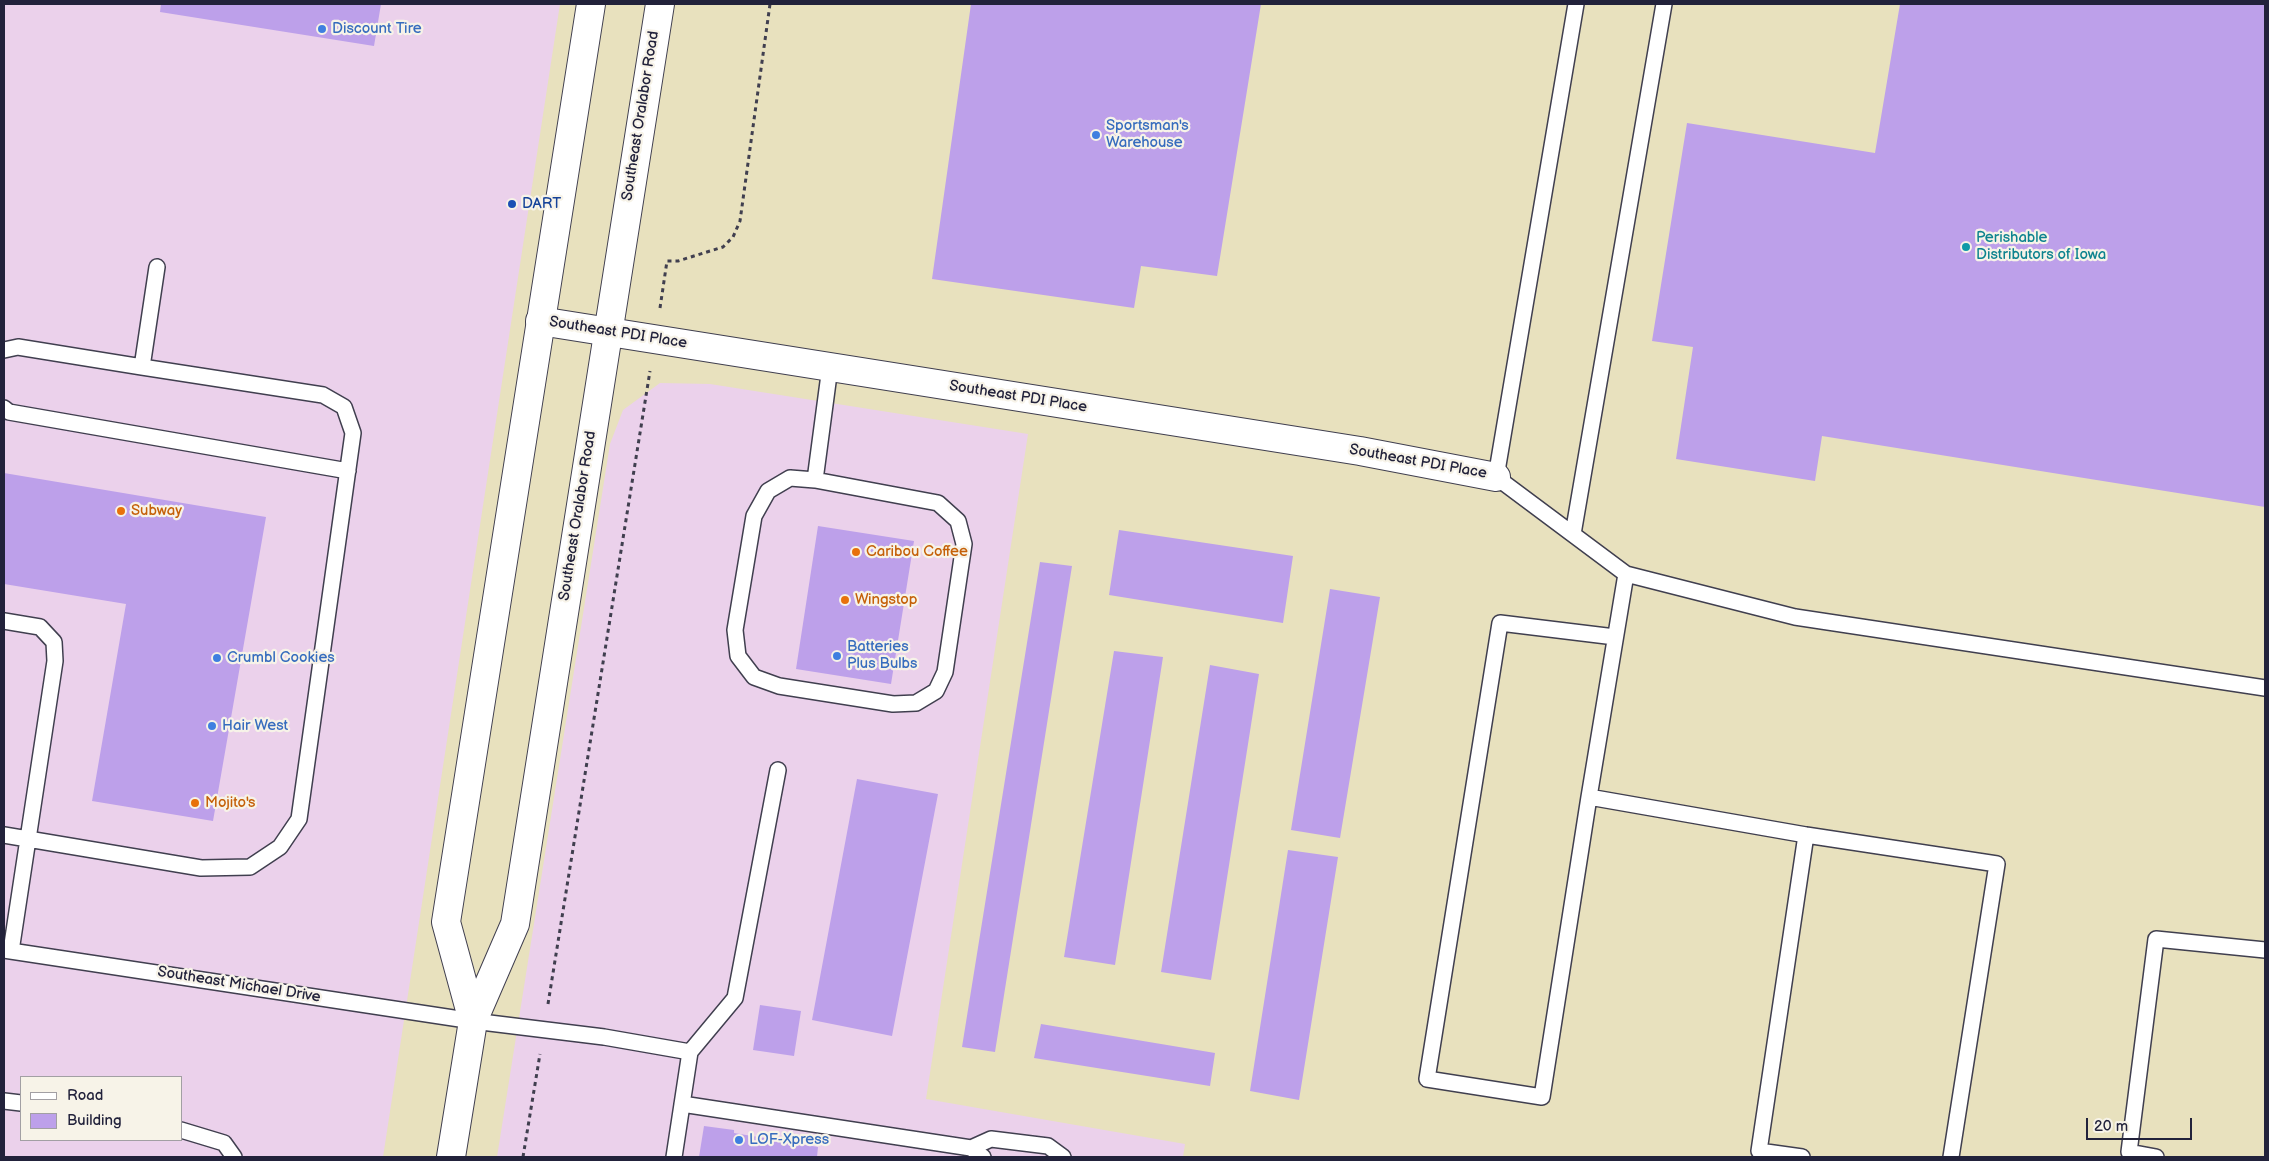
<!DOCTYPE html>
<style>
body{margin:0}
#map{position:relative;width:2269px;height:1161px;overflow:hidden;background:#e8e1be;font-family:"Balsamiq Sans",sans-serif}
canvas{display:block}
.frame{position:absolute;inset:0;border:5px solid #22223b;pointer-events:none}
.legend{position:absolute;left:20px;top:1076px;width:162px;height:65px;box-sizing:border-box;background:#f7f3e8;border:1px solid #a29fa3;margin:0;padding:6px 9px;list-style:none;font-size:15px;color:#22223b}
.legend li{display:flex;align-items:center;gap:10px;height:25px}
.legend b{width:25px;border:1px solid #a29fa3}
.scale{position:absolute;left:2086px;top:1118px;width:106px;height:22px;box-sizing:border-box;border:2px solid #22223b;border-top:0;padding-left:6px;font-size:15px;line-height:18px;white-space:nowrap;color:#22223b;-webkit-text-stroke:4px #f7f3e8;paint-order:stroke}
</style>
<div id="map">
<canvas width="2269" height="1161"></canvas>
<div class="frame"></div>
<ul class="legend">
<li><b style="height:6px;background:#fff"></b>Road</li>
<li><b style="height:14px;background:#bda0ea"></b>Building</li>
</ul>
<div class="scale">20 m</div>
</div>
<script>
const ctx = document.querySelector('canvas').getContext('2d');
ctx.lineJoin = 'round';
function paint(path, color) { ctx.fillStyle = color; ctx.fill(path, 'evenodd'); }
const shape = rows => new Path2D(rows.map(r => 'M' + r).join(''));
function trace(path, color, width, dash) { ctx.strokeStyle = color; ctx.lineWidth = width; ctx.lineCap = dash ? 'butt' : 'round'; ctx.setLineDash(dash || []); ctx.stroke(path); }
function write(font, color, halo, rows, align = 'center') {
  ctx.font = font + ' "Balsamiq Sans",sans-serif'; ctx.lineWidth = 4.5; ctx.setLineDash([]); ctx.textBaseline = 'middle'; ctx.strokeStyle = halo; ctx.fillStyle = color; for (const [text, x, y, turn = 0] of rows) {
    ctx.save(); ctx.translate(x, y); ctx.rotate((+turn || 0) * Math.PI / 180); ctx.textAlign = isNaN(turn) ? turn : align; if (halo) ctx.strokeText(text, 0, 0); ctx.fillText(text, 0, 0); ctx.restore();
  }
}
paint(shape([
 [4,4,560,4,383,1157,4,1157],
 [21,1077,181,1077,181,1140,21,1140],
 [660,383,710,384,1028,434,926,1099,1185,1144,1183,1157,497,1157,610,444,623,410]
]), '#ebd1eb');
paint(shape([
 [161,4,381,4,374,46,160,12],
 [971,4,1261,4,1217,276,1141,266,1134,308,932,279],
 [1900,4,2265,4,2265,507,1822,436,1815,481,1676,459,1693,347,1652,341,1687,123,1875,153],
 [4,473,266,517,213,821,92,801,126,604,4,584],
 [818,526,914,541,891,684,796,669],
 [1119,530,1293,556,1283,623,1109,595],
 [1040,562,1072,566,995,1052,962,1047],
 [1330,589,1380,597,1340,838,1291,830],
 [1114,651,1163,657,1115,965,1064,957],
 [1210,665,1259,674,1211,980,1161,972],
 [857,779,938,794,892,1036,812,1020],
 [1288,850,1338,857,1299,1100,1250,1091],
 [760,1005,801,1011,794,1056,753,1050],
 [1041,1024,1215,1053,1210,1086,1034,1058],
 [704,1126,734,1130,734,1133,818,1147,817,1157,699,1157]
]), '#bda0ea');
const service = shape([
 [1576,4,1496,477,1626,574,1589,797,1806,835,1997,864,1951,1157],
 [4,350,18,347,142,367],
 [4,408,9,412,348,471],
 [790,478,815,480,938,503,958,521,964,544,945,672,936,691,916,703,893,704,779,686,754,677,738,656,735,630,754,516,768,491,790,478],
 [815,480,830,367],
 [1573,534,1664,4],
 [1626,574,1795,617,2265,688],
 [4,621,40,627,54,642,55,661,11,951],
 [1589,797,1542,1097,1427,1079,1500,623,1615,637],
 [4,835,201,868,250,867,280,847,299,819,353,433,344,407,323,395,142,367,157,267],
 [4,950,473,1021,604,1037,690,1052,674,1157],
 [690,1052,735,998,778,770],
 [4,1101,21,1103],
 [682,1104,971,1148,983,1157],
 [181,1130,224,1143,234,1157],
 [971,1148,991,1139,1048,1146,1063,1157],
 [1802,1157,1759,1151,1806,835],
 [2156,1157,2129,1152,2156,939,2265,950]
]);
const minor = shape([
 [540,321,1360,451,1496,477]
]);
const primary = shape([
 [473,1021,446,922,591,4],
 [451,1157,473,1021,515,924,660,4]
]);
trace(service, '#403f4f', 18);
trace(minor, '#403f4f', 30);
trace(primary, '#403f4f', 30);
trace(shape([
 [660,308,667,261,678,261,723,247,733,237,740,221,770,4],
 [548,1004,650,371],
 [523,1157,540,1054]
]), '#403f4f', 3, [4, 4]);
trace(service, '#fff', 15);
trace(minor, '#fff', 28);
trace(primary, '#fff', 28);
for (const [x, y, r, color] of [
 [322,29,5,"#3f7fe0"],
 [1096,135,5,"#3f7fe0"],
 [512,204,5,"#1a4fb4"],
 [1966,247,5,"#0f9aa8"],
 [121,511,5,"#e8710a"],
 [856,552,5,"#e8710a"],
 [845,600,5,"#e8710a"],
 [837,656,5,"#3f7fe0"],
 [217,658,5,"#3f7fe0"],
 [212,726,5,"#3f7fe0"],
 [195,803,5,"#e8710a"],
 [739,1140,5,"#3f7fe0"]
]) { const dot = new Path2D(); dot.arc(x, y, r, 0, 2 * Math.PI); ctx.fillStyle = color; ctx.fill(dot); trace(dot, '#f7f3e8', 2); }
write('15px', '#366cbe', '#f7f3e8', [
 ["Discount Tire",332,29],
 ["Sportsman's",1106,126],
 ["Warehouse",1106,143],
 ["Batteries",847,647],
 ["Plus Bulbs",847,664],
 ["Crumbl Cookies",227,658],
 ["Hair West",222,726],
 ["LOF-Xpress",749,1140]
], 'left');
write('15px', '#22223b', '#f7f3e8', [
 ["Southeast Oralabor Road",641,116,-81],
 ["Southeast PDI Place",618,333,9],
 ["Southeast PDI Place",1018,397,9],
 ["Southeast PDI Place",1418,462,10],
 ["Southeast Oralabor Road",578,516,-81],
 ["Southeast Michael Drive",239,985,9]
]);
write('15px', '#164399', '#f7f3e8', [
 ["DART",522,204]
], 'left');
write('15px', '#0d838f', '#f7f3e8', [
 ["Perishable",1976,238],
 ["Distributors of Iowa",1976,255]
], 'left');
write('15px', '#c56008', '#f7f3e8', [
 ["Subway",131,511],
 ["Caribou Coffee",866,552],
 ["Wingstop",855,600],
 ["Mojito's",205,803]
], 'left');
</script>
